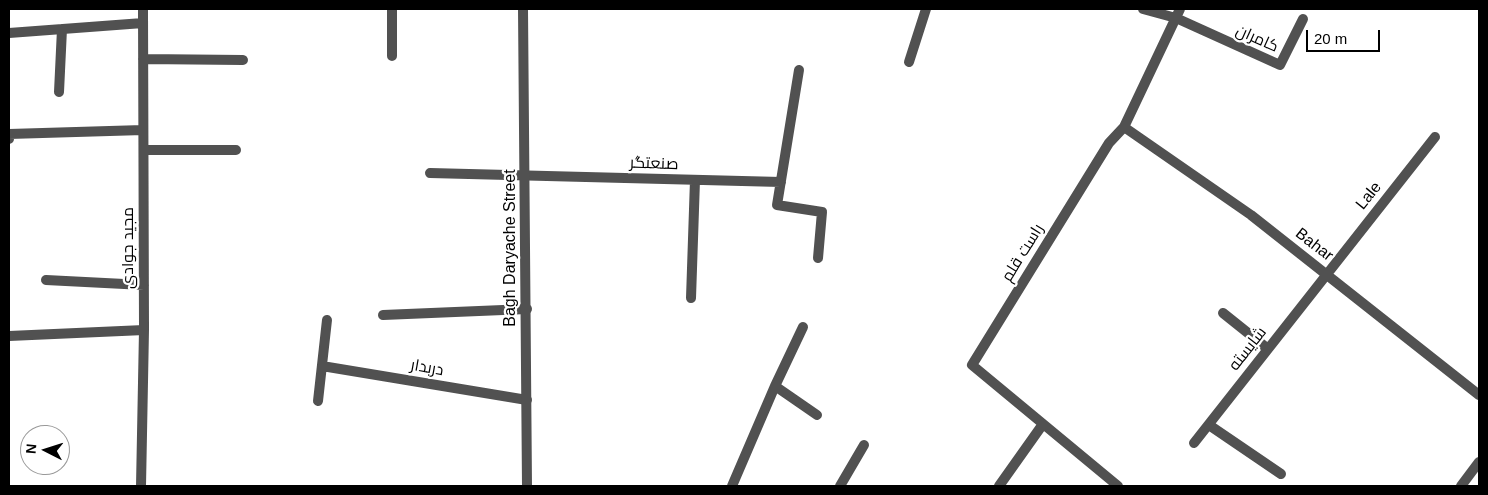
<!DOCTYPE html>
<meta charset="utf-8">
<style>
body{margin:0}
#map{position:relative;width:1488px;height:495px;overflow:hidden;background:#fff;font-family:Helvetica,sans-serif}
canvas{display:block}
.frame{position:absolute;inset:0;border:10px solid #000;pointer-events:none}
.north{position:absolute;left:20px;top:425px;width:50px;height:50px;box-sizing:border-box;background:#fff;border:1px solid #999;border-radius:50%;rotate:275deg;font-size:14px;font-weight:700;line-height:20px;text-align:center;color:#000}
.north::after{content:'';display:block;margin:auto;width:18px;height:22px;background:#000;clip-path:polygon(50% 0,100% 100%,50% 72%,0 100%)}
.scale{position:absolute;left:1306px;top:30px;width:74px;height:22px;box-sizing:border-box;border:2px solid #000;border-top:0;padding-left:6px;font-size:15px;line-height:18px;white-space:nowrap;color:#000;-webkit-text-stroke:4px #fff;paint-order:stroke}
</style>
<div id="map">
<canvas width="1488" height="495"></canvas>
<div class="frame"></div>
<div class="north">N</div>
<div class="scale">20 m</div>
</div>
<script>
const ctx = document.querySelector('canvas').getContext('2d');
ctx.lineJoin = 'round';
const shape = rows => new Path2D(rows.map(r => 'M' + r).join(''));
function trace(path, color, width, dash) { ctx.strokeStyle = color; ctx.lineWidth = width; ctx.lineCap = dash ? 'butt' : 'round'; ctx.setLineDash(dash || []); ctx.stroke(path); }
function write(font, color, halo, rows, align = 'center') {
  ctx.font = font + ' Helvetica,Cairo,sans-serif'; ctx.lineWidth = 4.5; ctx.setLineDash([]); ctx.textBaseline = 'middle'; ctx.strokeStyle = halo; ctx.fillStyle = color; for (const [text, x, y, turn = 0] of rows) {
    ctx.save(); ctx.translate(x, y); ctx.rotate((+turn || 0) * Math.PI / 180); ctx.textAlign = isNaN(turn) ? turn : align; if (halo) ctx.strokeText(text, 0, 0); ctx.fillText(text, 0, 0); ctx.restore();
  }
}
trace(shape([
 [1143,9,1176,18,1280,65,1303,19],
 [9,33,143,23],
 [392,56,392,9],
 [143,59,243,60],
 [909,62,926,9],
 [799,70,777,205,822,212,818,258],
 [59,92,62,29],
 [1124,127,1251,215,1479,395],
 [9,139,9,134,143,130],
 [144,150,236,150],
 [430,173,781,182],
 [46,280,144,285],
 [691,298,695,180],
 [1223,313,1268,349],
 [383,315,527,309],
 [9,336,144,330],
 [322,366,527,400],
 [775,386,803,327],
 [318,401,327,320],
 [1209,425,1281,474],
 [1194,443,1435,137],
 [141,486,144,330,143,9],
 [732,486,775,386,817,415],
 [840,486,864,445],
 [999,486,1043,424],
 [1118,486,972,365,1109,143,1124,127,1180,9],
 [1461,486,1479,462]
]), '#515151', 10);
trace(shape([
 [523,9,527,486]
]), '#515151', 10);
write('16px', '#000', '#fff', [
 ["کامران",1257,39,24],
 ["صنعتگر",654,164,2],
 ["Lale",1369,196,-51],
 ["Bahar",1314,245,38],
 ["مجید جوادی",129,248,-90],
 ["Bagh Daryache Street",511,248,-90],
 ["راست قلم",1023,253,-58],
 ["شایسته",1248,349,-52],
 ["دربدار",427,368,10]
]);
</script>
